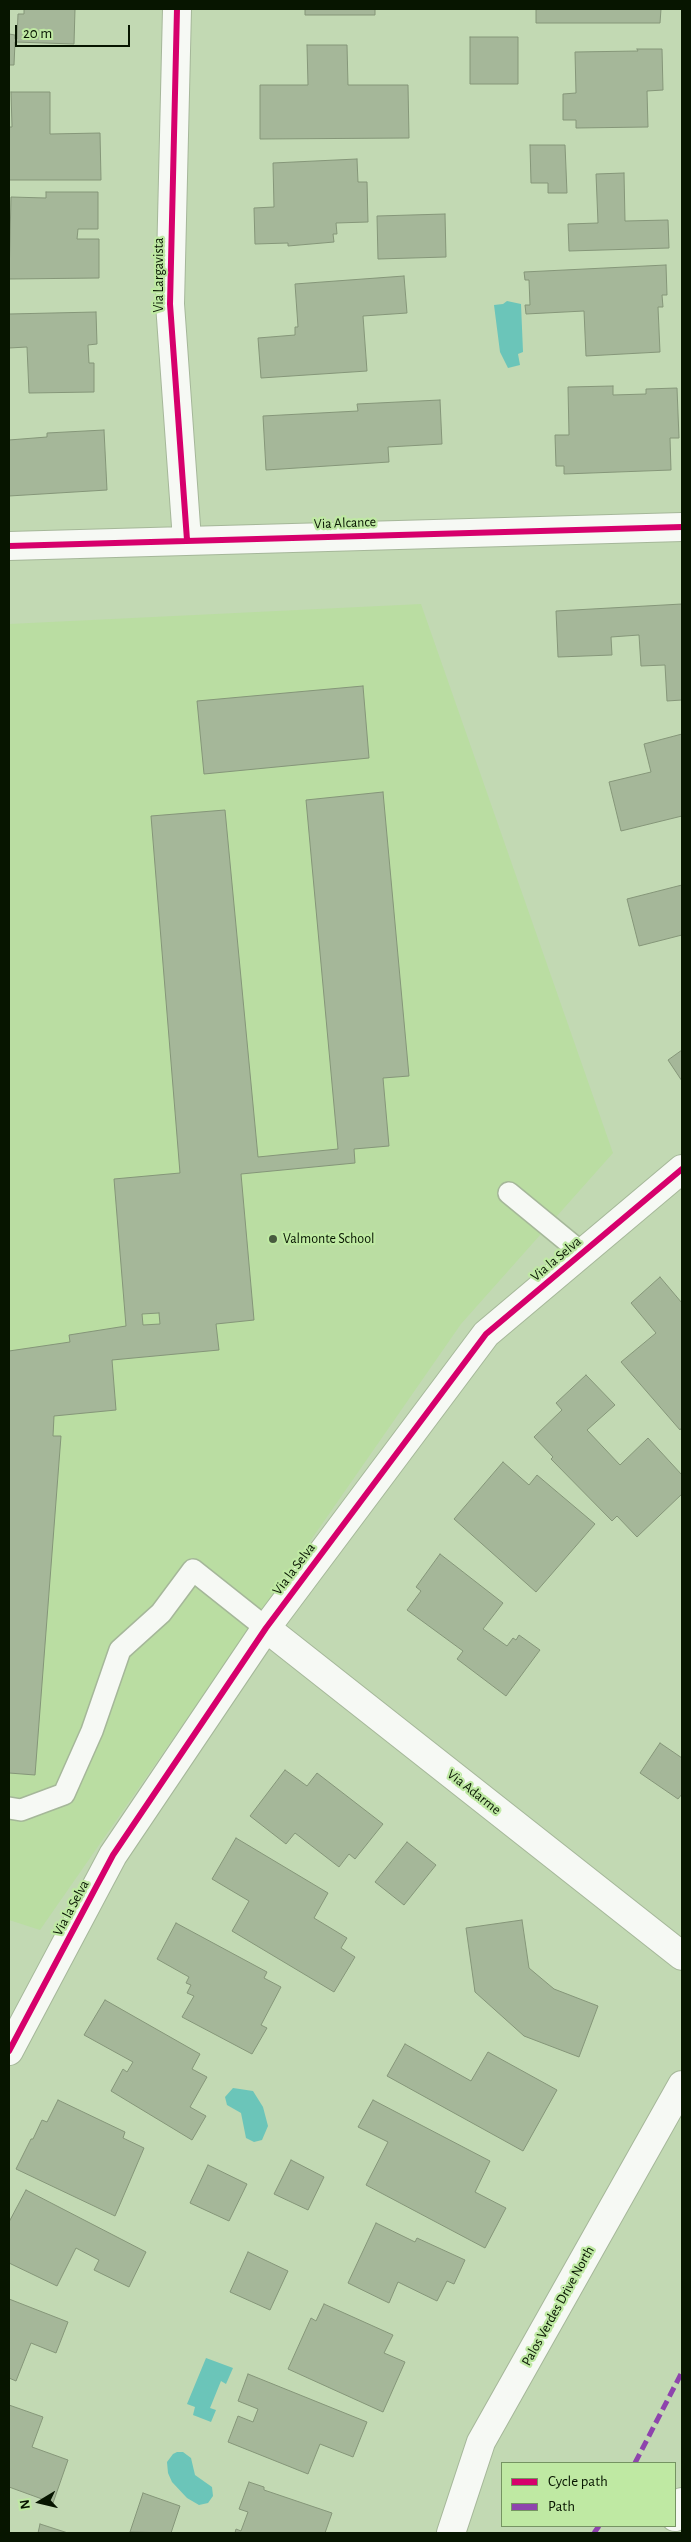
<!DOCTYPE html>
<style>
body{margin:0}
#map{position:relative;width:691px;height:2542px;overflow:hidden;background:#c2d9b3;font-family:"Alegreya Sans",sans-serif}
canvas{display:block}
.frame{position:absolute;inset:0;border:10px solid #071500;pointer-events:none}
.legend{position:absolute;left:501px;top:2462px;width:175px;height:65px;box-sizing:border-box;background:#bfe9a3;border:1px solid #759462;margin:0;padding:6px 9px;list-style:none;font-size:15px;color:#071500}
.legend li{display:flex;align-items:center;gap:10px;height:25px}
.legend b{width:25px;border:1px solid #759462}
.north{position:absolute;left:15px;top:2477px;width:50px;height:50px;-webkit-text-stroke:4px #bfe9a3;paint-order:stroke;rotate:261deg;font-size:14px;font-weight:700;line-height:20px;text-align:center;color:#071500}
.north::after{content:'';display:block;margin:auto;width:18px;height:22px;background:#071500;clip-path:polygon(50% 0,100% 100%,50% 72%,0 100%)}
.scale{position:absolute;left:15px;top:25px;width:115px;height:22px;box-sizing:border-box;border:2px solid #071500;border-top:0;padding-left:6px;font-size:15px;line-height:18px;white-space:nowrap;color:#071500;-webkit-text-stroke:4px #bfe9a3;paint-order:stroke}
</style>
<div id="map">
<canvas width="691" height="2542"></canvas>
<div class="frame"></div>
<ul class="legend">
<li><b style="height:6px;background:#d6006c"></b>Cycle path</li>
<li><b style="height:6px;background:#8e44ad"></b>Path</li>
</ul>
<div class="north">N</div>
<div class="scale">20 m</div>
</div>
<script>
const ctx = document.querySelector('canvas').getContext('2d');
ctx.lineJoin = 'round';
function paint(path, color) { ctx.fillStyle = color; ctx.fill(path, 'evenodd'); }
const shape = rows => new Path2D(rows.map(r => 'M' + r).join(''));
function trace(path, color, width, dash) { ctx.strokeStyle = color; ctx.lineWidth = width; ctx.lineCap = dash ? 'butt' : 'round'; ctx.setLineDash(dash || []); ctx.stroke(path); }
function write(font, color, halo, rows, align = 'center') {
  ctx.font = font + ' "Alegreya Sans",sans-serif'; ctx.lineWidth = 4.5; ctx.setLineDash([]); ctx.textBaseline = 'middle'; ctx.strokeStyle = halo; ctx.fillStyle = color; for (const [text, x, y, turn = 0] of rows) {
    ctx.save(); ctx.translate(x, y); ctx.rotate((+turn || 0) * Math.PI / 180); ctx.textAlign = isNaN(turn) ? turn : align; if (halo) ctx.strokeText(text, 0, 0); ctx.fillText(text, 0, 0); ctx.restore();
  }
}
paint(shape([
 [421,604,613,1153,461,1324,40,1930,9,1920,9,624]
]), '#badda2');
paint(shape([
 [507,301,521,304,523,352,518,354,520,365,508,368,500,352,494,305,503,304],
 [233,2088,253,2091,263,2107,268,2126,262,2140,254,2142,246,2138,241,2113,227,2105,225,2097],
 [206,2358,233,2368,226,2384,221,2381,210,2408,216,2410,211,2422,193,2415,195,2407,187,2404],
 [177,2452,183,2452,191,2458,195,2475,212,2487,213,2496,208,2503,199,2505,187,2498,172,2482,168,2473,167,2462,173,2454]
]), '#6bc5b9');
const building = shape([
 [24,9,75,9,74,44,15,42,14,65,9,65,9,34,15,35,15,39,17,39,18,14,24,14,24,9],
 [305,9,375,9,375,15,305,15,305,9],
 [536,9,661,9,660,23,536,23,536,9],
 [470,37,518,37,518,84,470,84,470,37],
 [307,45,347,45,348,85,408,85,409,138,260,139,260,85,308,85,307,45],
 [637,49,662,49,663,90,647,91,648,127,576,128,576,120,563,120,563,94,576,93,575,52,638,51,637,49],
 [11,92,50,92,50,134,100,133,101,180,9,180,9,127,12,127,11,92],
 [530,145,565,145,567,193,548,193,548,183,531,183,530,145],
 [357,159,358,182,367,182,368,222,336,223,337,234,333,234,334,242,288,246,288,243,255,244,254,208,274,207,273,163,357,159],
 [624,173,625,221,668,220,669,248,569,251,568,224,598,223,596,174,624,173],
 [46,192,98,192,98,229,78,229,77,239,99,239,99,278,9,279,11,197,46,198,46,192],
 [445,214,446,257,378,259,377,216,445,214],
 [666,265,667,295,662,295,663,307,658,307,660,352,586,356,584,311,526,314,525,305,530,305,529,280,525,280,524,272,666,265],
 [404,276,407,313,363,316,367,371,261,378,258,338,295,335,295,327,298,327,295,284,404,276],
 [96,312,97,344,88,345,89,363,94,363,94,392,29,393,27,347,9,348,9,314,96,312],
 [613,386,613,395,646,394,646,389,677,388,679,438,670,438,671,470,564,474,564,466,556,466,555,435,569,435,568,387,613,386],
 [440,400,442,444,388,447,389,462,266,470,263,416,358,411,357,404,440,400],
 [104,430,107,490,9,496,9,440,47,437,47,433,104,430],
 [682,604,682,700,667,701,665,665,641,666,639,635,611,637,612,655,558,657,556,611,682,604],
 [363,686,369,758,204,774,197,701,363,686],
 [682,734,682,816,621,831,609,782,651,772,644,744,682,734],
 [383,792,409,1076,383,1078,389,1146,354,1149,355,1163,241,1174,254,1320,216,1324,219,1350,112,1360,116,1410,54,1416,53,1436,61,1436,35,1775,9,1773,9,1351,70,1342,69,1335,126,1326,114,1179,180,1173,151,816,225,810,258,1157,338,1149,306,800,383,792],
 [159,1313,160,1324,143,1325,142,1314,159,1313],
 [682,885,682,935,639,946,627,899,682,885],
 [682,1050,682,1081,668,1060,682,1050],
 [660,1277,682,1303,682,1427,680,1430,621,1362,656,1333,631,1303,660,1277],
 [586,1375,615,1405,587,1430,620,1465,648,1438,682,1475,682,1494,637,1537,617,1516,612,1521,551,1459,553,1457,534,1437,562,1410,556,1403,586,1375],
 [503,1462,529,1485,537,1475,595,1524,536,1592,454,1519,503,1462],
 [440,1554,503,1603,483,1629,507,1646,513,1638,516,1640,519,1635,540,1650,506,1696,457,1659,463,1651,407,1610,421,1591,416,1587,440,1554],
 [660,1743,682,1758,682,1794,678,1799,640,1773,660,1743],
 [285,1770,307,1786,317,1773,383,1824,355,1859,349,1854,339,1867,295,1833,286,1844,250,1816,285,1770],
 [236,1838,328,1893,314,1918,347,1938,341,1948,355,1957,334,1992,232,1931,249,1901,212,1879,236,1838],
 [407,1842,436,1865,404,1905,375,1882,407,1842],
 [522,1920,529,1968,554,1989,598,2006,579,2057,524,2036,475,1992,466,1928,522,1920],
 [176,1923,267,1972,264,1978,281,1987,261,2025,267,2028,252,2054,182,2017,194,1996,187,1993,191,1985,186,1983,189,1977,157,1959,176,1923],
 [105,2000,200,2054,192,2069,207,2077,190,2107,206,2116,192,2140,111,2091,123,2069,127,2072,133,2062,84,2035,105,2000],
 [405,2044,471,2081,488,2052,557,2090,523,2151,387,2076,405,2044],
 [58,2100,125,2132,123,2138,144,2148,115,2216,16,2169,31,2139,33,2139,42,2120,47,2122,58,2100],
 [373,2100,490,2161,475,2192,506,2208,485,2248,366,2185,388,2142,358,2127,373,2100],
 [291,2160,324,2177,308,2210,274,2194,291,2160],
 [208,2165,247,2184,229,2221,190,2203,208,2165],
 [26,2190,146,2252,129,2287,94,2270,99,2260,76,2248,57,2286,9,2263,9,2222,26,2190],
 [376,2223,415,2242,417,2238,465,2260,454,2284,447,2281,437,2301,398,2282,389,2303,348,2283,376,2223],
 [248,2252,288,2271,270,2310,230,2292,248,2252],
 [9,2299,68,2322,56,2353,31,2343,16,2381,9,2378,9,2299],
 [324,2304,393,2335,384,2353,405,2362,383,2412,288,2369,311,2318,316,2321,324,2304],
 [248,2374,367,2422,353,2457,320,2444,308,2474,228,2442,238,2416,253,2422,258,2409,238,2401,248,2374],
 [9,2405,43,2417,32,2447,68,2460,53,2503,9,2487,9,2405],
 [249,2482,264,2487,264,2490,332,2513,325,2533,235,2533,236,2529,241,2531,248,2512,239,2509,249,2482],
 [143,2493,180,2506,171,2533,130,2532,143,2493],
 [40,2524,68,2533,38,2533,40,2524]
]);
paint(building, '#a5b799');
trace(building, '#859679', 1);
const service = shape([
 [509,1193,582,1253],
 [9,1808,21,1810,64,1794,92,1731,120,1650,161,1613,193,1570,266,1628]
]);
const minor = shape([
 [177,9,170,304,187,540],
 [9,546,682,527],
 [266,1628,682,1956],
 [9,2051,113,1855,266,1628,486,1334,682,1169]
]);
const primary = shape([
 [675,2517,682,2502],
 [451,2533,481,2442,682,2085]
]);
trace(service, '#a5b799', 24);
trace(minor, '#a5b799', 30);
trace(primary, '#a5b799', 30);
trace(service, '#f6f9f4', 21);
trace(minor, '#f6f9f4', 28);
trace(primary, '#f6f9f4', 28);
trace(shape([
 [635,2463,682,2372],
 [594,2533,599,2526]
]), '#8e44ad', 5, [10, 5]);
trace(shape([
 [177,9,170,304,187,540],
 [9,546,682,527],
 [9,2051,113,1855,266,1628,486,1334,682,1169]
]), '#d6006c', 6);
for (const [x, y, r, color] of [
 [273,1239,5,"#485a3f"]
]) { const dot = new Path2D(); dot.arc(x, y, r, 0, 2 * Math.PI); ctx.fillStyle = color; ctx.fill(dot); trace(dot, '#bfe9a3', 2); }
write('14px', '#071500', '#bfe9a3', [
 ["Via Largavista",159,275,-90],
 ["Via Alcance",345,523,-2],
 ["Via la Selva",556,1259,-40],
 ["Via la Selva",294,1569,-53],
 ["Via Adarme",474,1792,38],
 ["Via la Selva",71,1908,-62],
 ["Palos Verdes Drive North",558,2306,-61]
]);
write('14px', '#071500', '#bfe9a3', [
 ["Valmonte School",283,1239]
], 'left');
</script>
